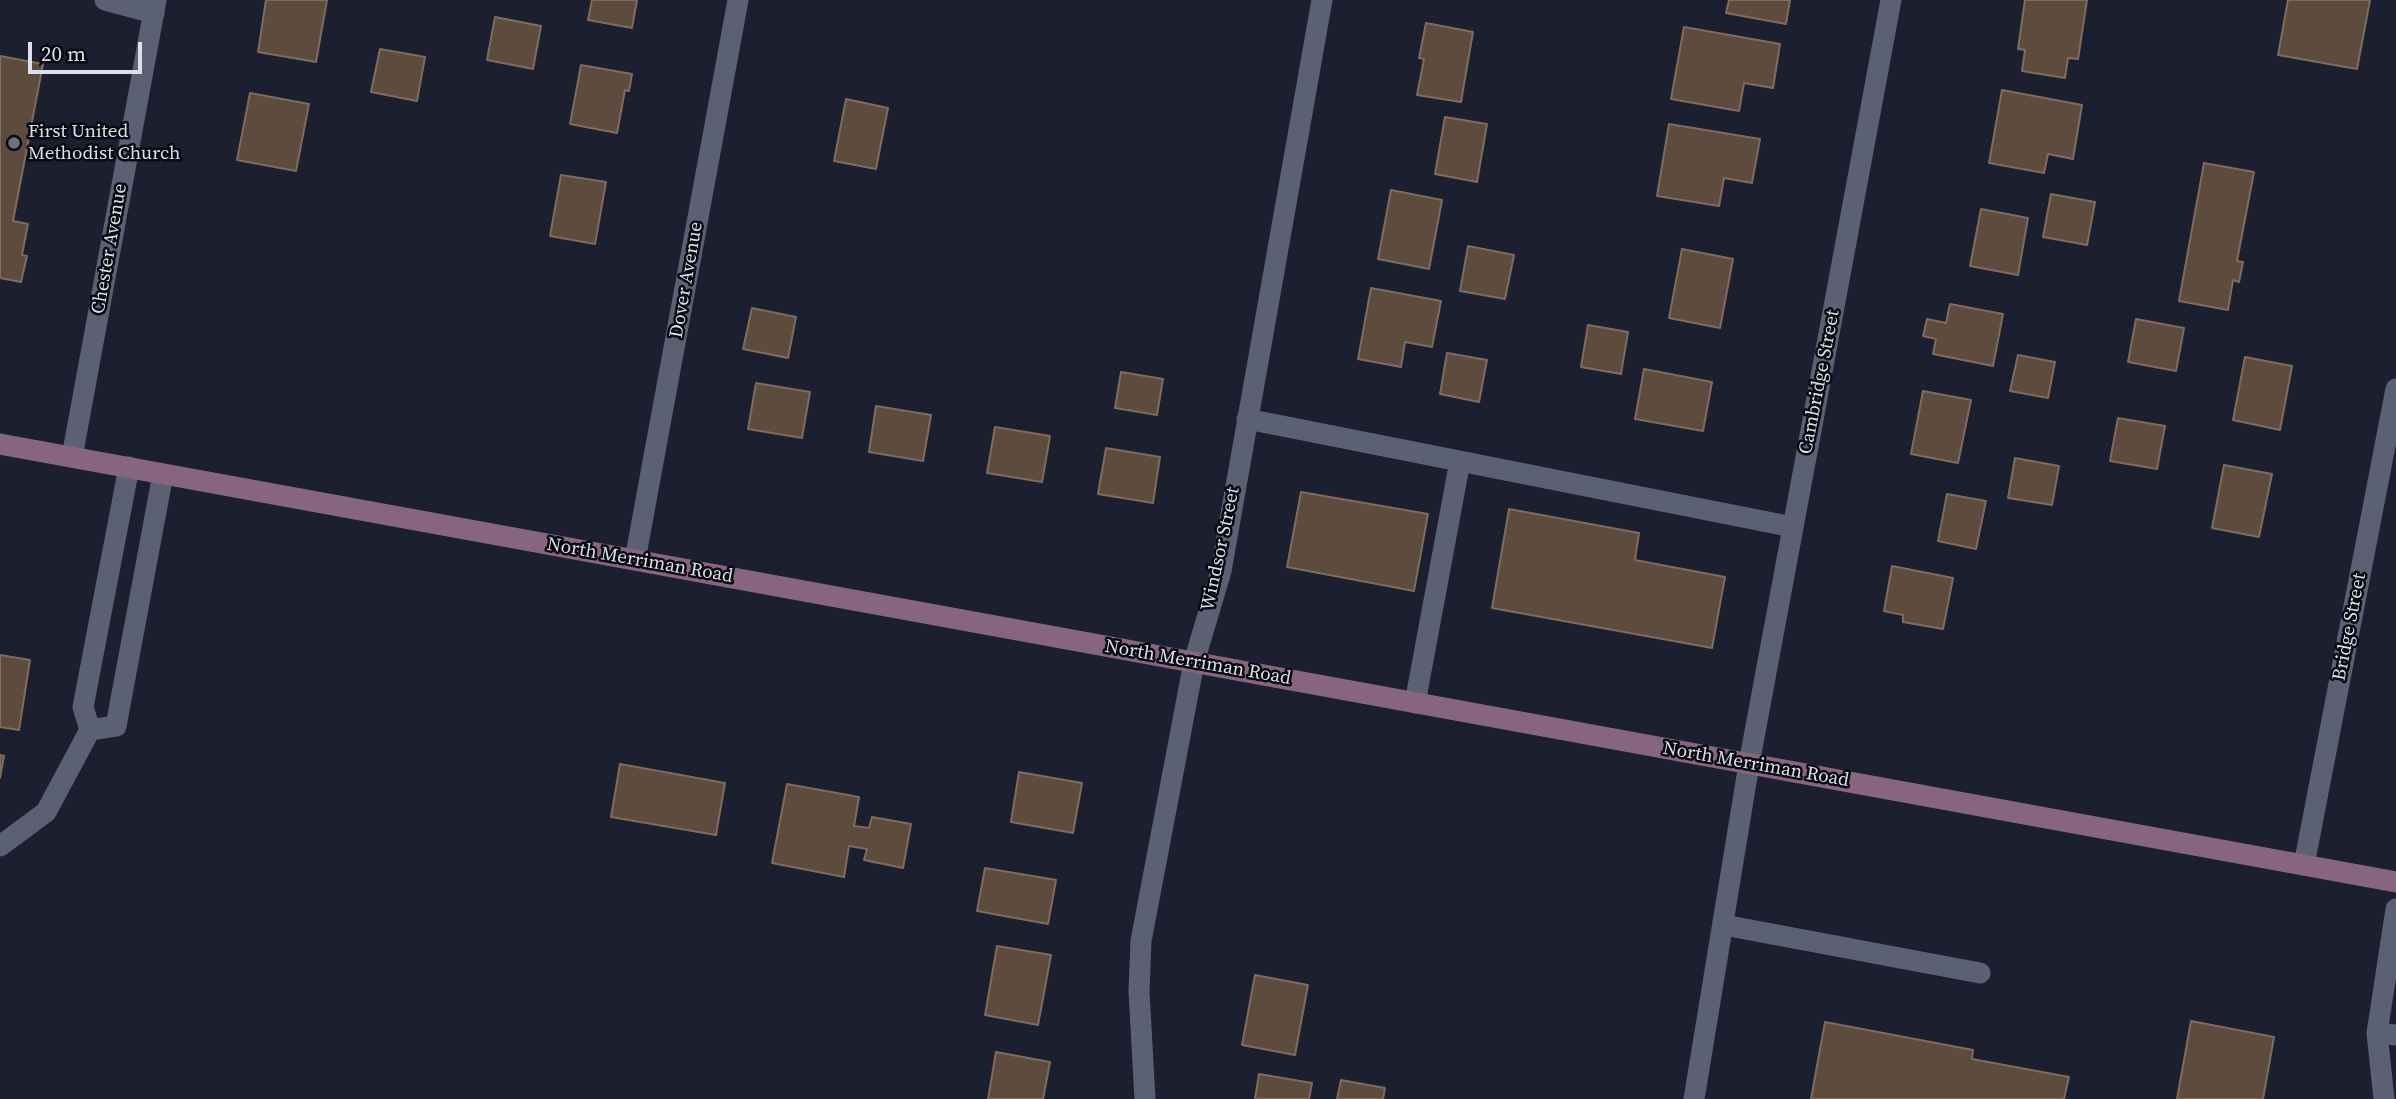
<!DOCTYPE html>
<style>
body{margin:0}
#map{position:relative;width:2396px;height:1099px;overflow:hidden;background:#1c1f2f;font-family:"Source Serif 4",serif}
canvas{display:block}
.scale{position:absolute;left:28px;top:42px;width:114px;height:32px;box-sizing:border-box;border:4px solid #dddfeb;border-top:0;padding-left:9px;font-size:21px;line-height:24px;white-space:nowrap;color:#dddfeb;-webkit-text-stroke:5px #080911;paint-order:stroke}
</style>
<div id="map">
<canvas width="2396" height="1099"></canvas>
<div class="scale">20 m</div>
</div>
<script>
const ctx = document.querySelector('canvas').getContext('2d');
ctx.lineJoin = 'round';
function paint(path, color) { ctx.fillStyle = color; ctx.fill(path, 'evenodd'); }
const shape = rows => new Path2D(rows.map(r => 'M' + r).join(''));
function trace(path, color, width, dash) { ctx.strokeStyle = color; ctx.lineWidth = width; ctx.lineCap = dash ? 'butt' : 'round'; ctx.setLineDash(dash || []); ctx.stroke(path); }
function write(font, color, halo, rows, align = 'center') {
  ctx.font = font + ' "Source Serif 4",serif'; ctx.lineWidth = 5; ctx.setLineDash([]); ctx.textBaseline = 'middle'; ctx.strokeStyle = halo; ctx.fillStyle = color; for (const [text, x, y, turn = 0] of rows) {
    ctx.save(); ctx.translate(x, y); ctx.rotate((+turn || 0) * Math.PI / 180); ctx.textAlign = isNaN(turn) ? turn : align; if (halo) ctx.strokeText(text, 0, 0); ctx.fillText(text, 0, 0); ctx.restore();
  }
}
const building = shape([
 [266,0,327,0,316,62,258,52,266,0],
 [592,0,637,0,632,28,588,20,592,0],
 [1729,0,1790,0,1786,24,1726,13,1729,0],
 [2025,0,2087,0,2078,59,2068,58,2065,78,2022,71,2025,50,2018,49,2025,0],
 [2288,0,2370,0,2357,69,2278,55,2288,0],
 [495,17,541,26,533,69,487,60,495,17],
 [1426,23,1473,32,1461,102,1417,95,1424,59,1419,58,1426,23],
 [1684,27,1780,44,1773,88,1744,83,1739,111,1671,99,1684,27],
 [380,49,425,57,417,101,371,92,380,49],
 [0,56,43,64,13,221,28,224,22,255,27,256,21,282,0,278,0,56],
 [581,65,632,74,629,91,625,90,617,133,570,124,581,65],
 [2002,90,2082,105,2073,159,2048,154,2044,173,1989,163,2002,90],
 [250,93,309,104,296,171,237,160,250,93],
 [846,99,888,108,876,169,834,161,846,99],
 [1445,117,1487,124,1477,182,1435,174,1445,117],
 [1669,124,1760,139,1752,183,1724,178,1719,206,1657,196,1669,124],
 [2204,163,2254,172,2237,261,2243,262,2239,282,2233,280,2228,310,2179,301,2204,163],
 [561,175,606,182,595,244,550,236,561,175],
 [1391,190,1442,200,1429,269,1378,259,1391,190],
 [2051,194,2095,202,2087,245,2043,237,2051,194],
 [1981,209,2028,218,2018,275,1970,266,1981,209],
 [1468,246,1514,255,1505,299,1460,291,1468,246],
 [1682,249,1733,259,1720,328,1669,318,1682,249],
 [1371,288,1441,301,1432,347,1405,342,1401,367,1358,359,1371,288],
 [1950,304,2003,314,1993,366,1933,354,1936,339,1923,336,1927,319,1946,323,1950,304],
 [752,308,796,317,788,358,743,349,752,308],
 [2136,319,2184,328,2176,371,2128,362,2136,319],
 [1588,325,1628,332,1621,374,1581,367,1588,325],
 [1447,353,1487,360,1479,402,1440,394,1447,353],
 [2018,355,2055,362,2048,398,2010,391,2018,355],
 [2245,357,2292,366,2280,430,2233,420,2245,357],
 [1644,369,1712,382,1703,431,1635,419,1644,369],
 [1121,372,1163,379,1157,415,1115,408,1121,372],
 [756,383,810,392,802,438,748,429,756,383],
 [1923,391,1971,400,1958,463,1911,454,1923,391],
 [876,406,931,415,923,461,869,452,876,406],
 [2118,418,2165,426,2157,469,2110,461,2118,418],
 [995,427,1050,436,1042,482,987,473,995,427],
 [1106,448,1160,457,1153,503,1098,494,1106,448],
 [2015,458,2059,466,2052,505,2008,498,2015,458],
 [2224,465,2272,474,2259,537,2212,528,2224,465],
 [1301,492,1428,514,1414,591,1287,567,1301,492],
 [1947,494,1986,501,1976,549,1938,541,1947,494],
 [1509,509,1639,533,1635,560,1725,577,1712,648,1492,608,1509,509],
 [1892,566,1953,578,1943,629,1903,622,1903,615,1884,611,1892,566],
 [0,655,30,660,19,730,0,727,0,655],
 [0,755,4,756,0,778,0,755],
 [620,764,725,783,716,835,611,817,620,764],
 [1019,772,1082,783,1073,833,1011,822,1019,772],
 [787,784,859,797,854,826,869,828,872,817,911,824,903,868,864,860,867,849,849,846,844,877,772,863,787,784],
 [985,868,1056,880,1048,924,977,911,985,868],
 [997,946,1051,955,1038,1025,985,1015,997,946],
 [1255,975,1308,985,1295,1055,1242,1045,1255,975],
 [2191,1021,2274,1037,2263,1099,2177,1099,2191,1021],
 [1825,1022,1973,1050,1972,1059,2069,1077,2064,1099,1811,1099,1825,1022],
 [996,1052,1050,1062,1043,1099,988,1099,996,1052],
 [1259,1074,1312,1083,1309,1099,1255,1099,1259,1074],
 [1341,1080,1385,1088,1383,1099,1337,1099,1341,1080]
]);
paint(building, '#5d4b3e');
trace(building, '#7f6c5e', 2);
trace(shape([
 [105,0,154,13],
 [1247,419,1793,527],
 [1415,703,1460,461],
 [90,730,83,707,129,467],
 [0,846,46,812,90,730,116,726,163,474],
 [2396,909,2377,1033,2396,1035],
 [1724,925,1980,973],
 [2377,1033,2384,1099],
 [1694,1099,1749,764]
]), '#5c6073', 21);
trace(shape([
 [72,457,156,0],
 [635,560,738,0],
 [1749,764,1891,0],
 [2304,865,2396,389],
 [1145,1099,1139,991,1141,941,1194,662,1221,571,1322,0]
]), '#5c6073', 21);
trace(shape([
 [0,444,2396,882]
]), '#87657f', 21);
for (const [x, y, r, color] of [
 [14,143,7,"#6b7280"]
]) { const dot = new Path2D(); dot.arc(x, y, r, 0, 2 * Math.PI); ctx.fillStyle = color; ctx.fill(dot); trace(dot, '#080911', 2.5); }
write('19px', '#dddfeb', '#080911', [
 ["First United",28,132],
 ["Methodist Church",28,154]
], 'left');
write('19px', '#dddfeb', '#080911', [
 ["Chester Avenue",110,249,-80],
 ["Dover Avenue",687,280,-80],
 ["Cambridge Street",1820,382,-79],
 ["Windsor Street",1221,549,-78],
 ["North Merriman Road",640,561,10],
 ["Bridge Street",2350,627,-79],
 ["North Merriman Road",1198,663,10],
 ["North Merriman Road",1756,765,10]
]);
</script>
